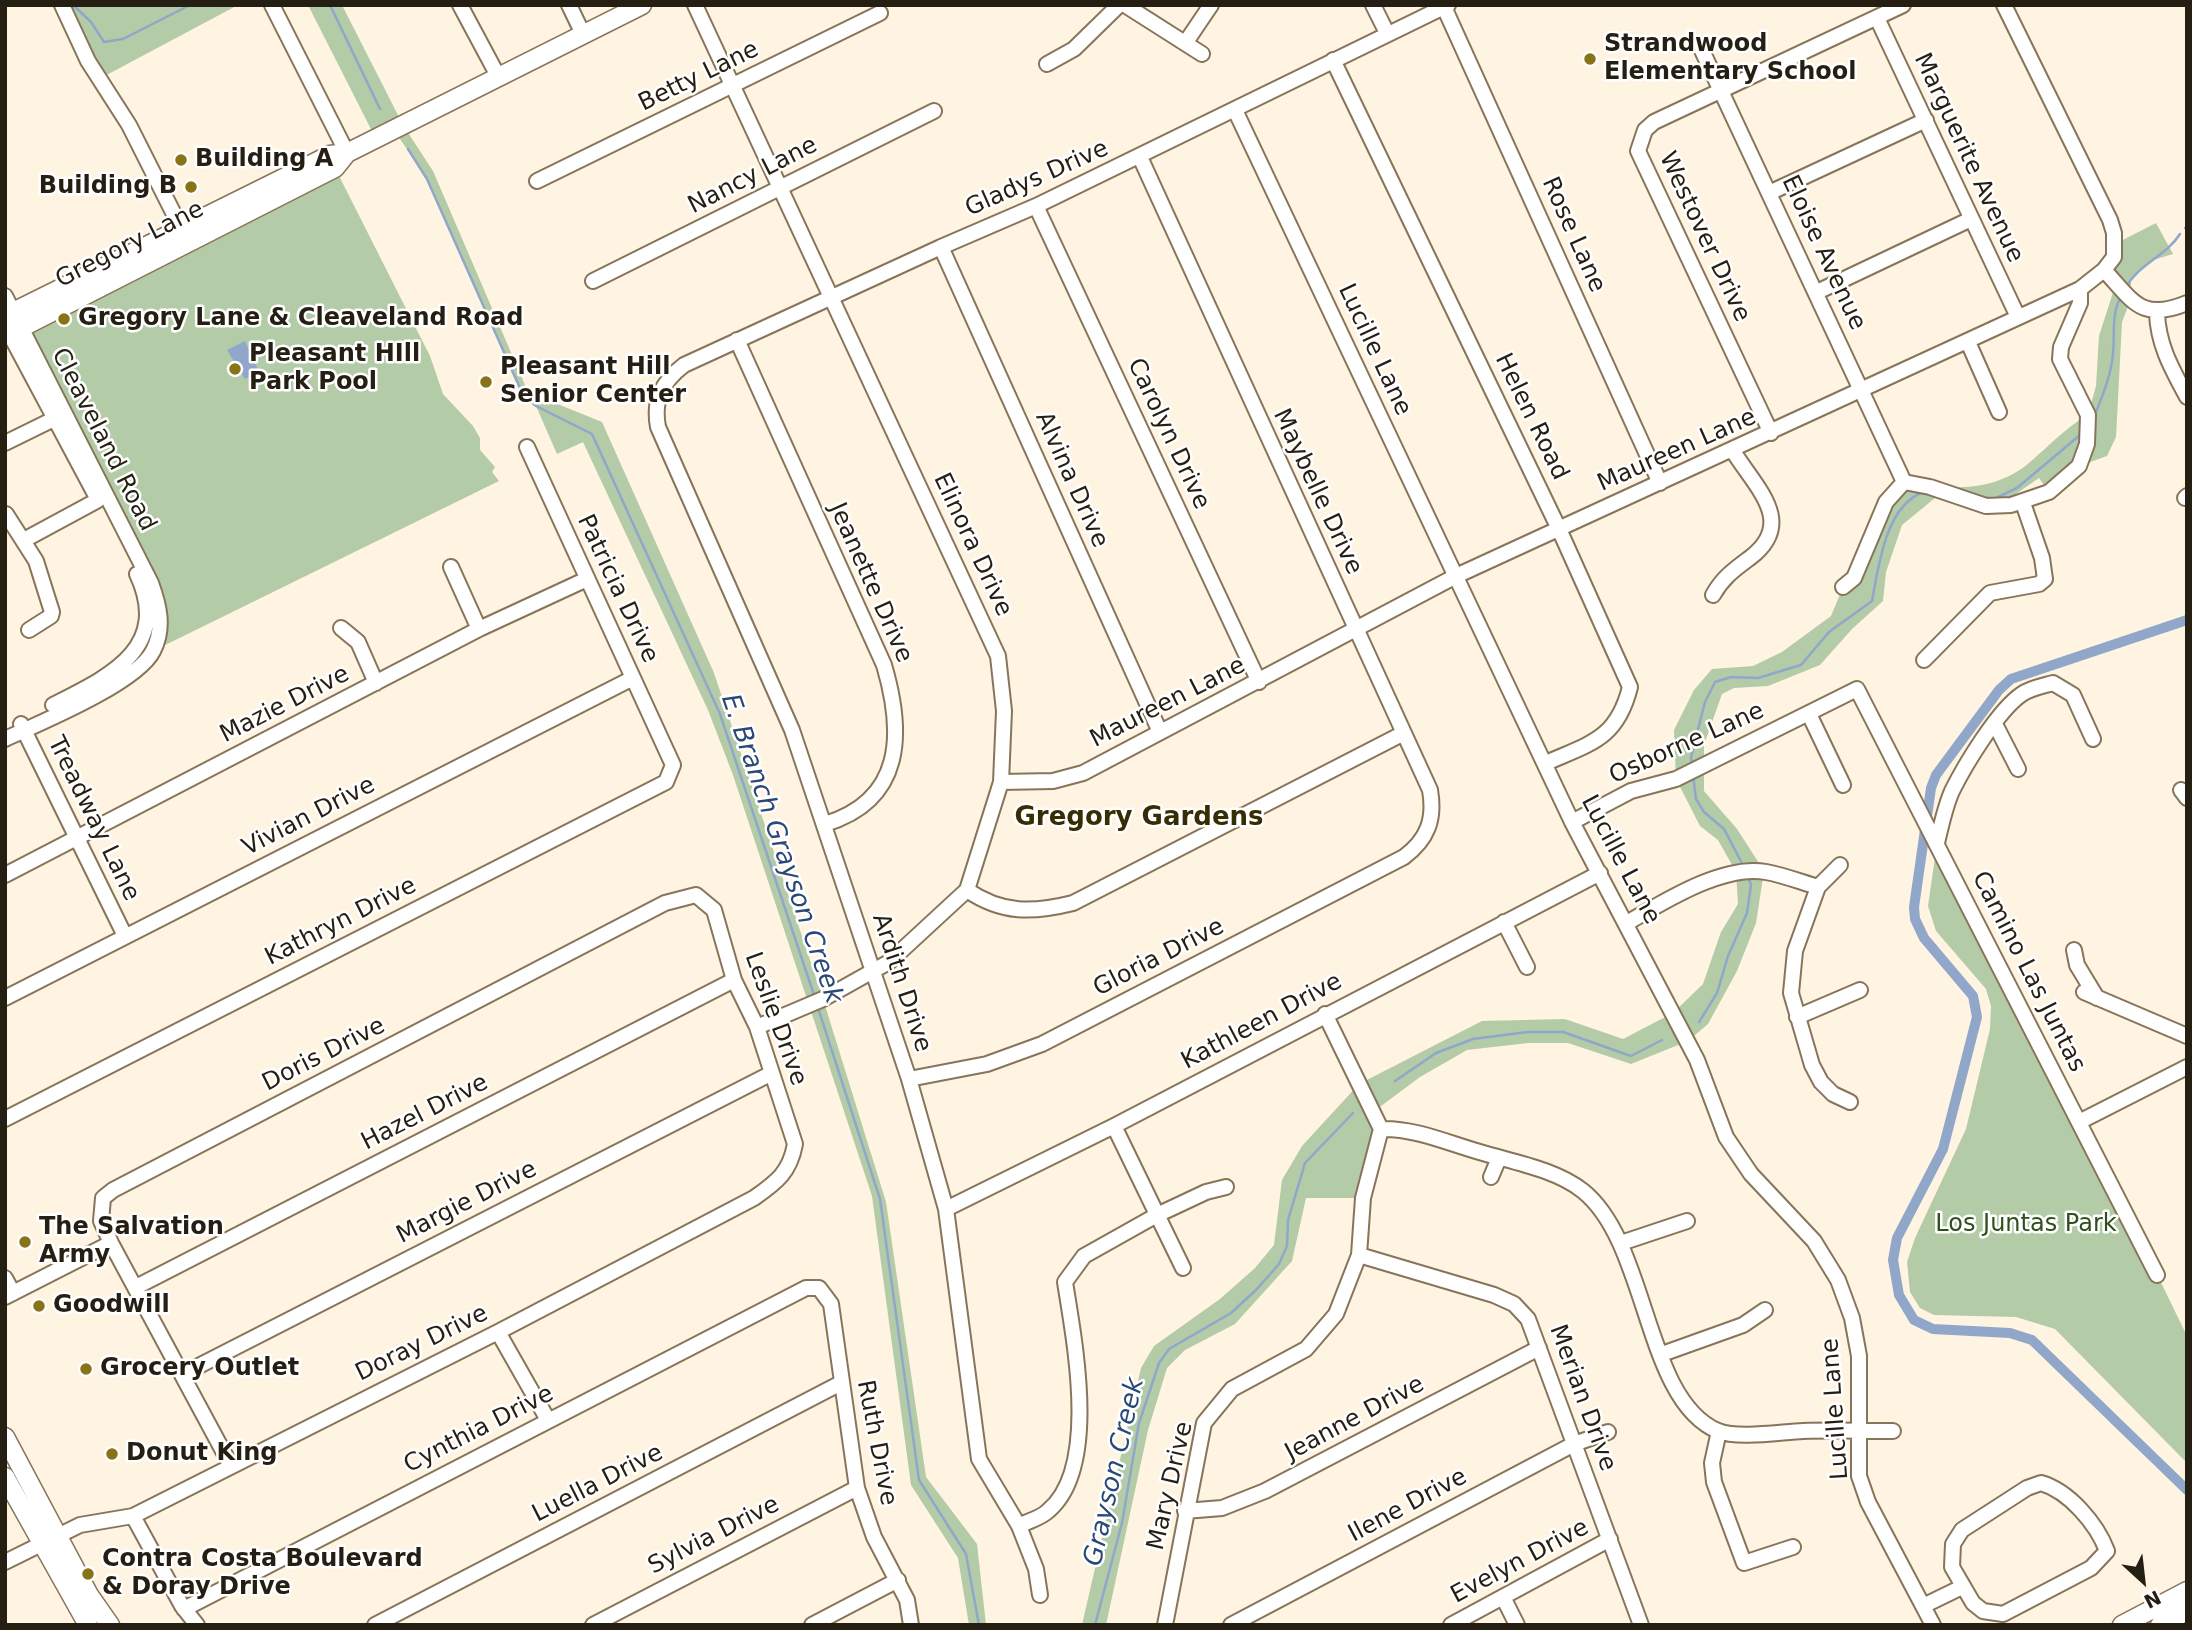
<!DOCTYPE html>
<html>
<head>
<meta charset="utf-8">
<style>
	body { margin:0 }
	#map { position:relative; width:2192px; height:1630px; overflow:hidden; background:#fff3e1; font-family:"DejaVu Sans",sans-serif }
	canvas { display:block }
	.frame { position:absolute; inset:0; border:7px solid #251e13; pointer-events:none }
	.north { position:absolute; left:2108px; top:1546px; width:70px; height:70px; -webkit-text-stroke:5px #fff; paint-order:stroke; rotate:153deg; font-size:19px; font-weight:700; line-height:28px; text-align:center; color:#251e13 }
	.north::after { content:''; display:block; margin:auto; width:24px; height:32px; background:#251e13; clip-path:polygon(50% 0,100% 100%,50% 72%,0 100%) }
</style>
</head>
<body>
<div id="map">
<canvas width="2192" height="1630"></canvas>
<div class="frame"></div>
<div class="north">N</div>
</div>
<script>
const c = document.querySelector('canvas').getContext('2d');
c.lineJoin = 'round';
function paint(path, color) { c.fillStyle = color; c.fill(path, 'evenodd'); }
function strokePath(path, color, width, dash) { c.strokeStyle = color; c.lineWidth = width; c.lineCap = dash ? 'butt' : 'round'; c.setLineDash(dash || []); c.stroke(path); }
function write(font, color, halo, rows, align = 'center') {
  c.font = font + ' "DejaVu Sans",sans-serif'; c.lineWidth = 5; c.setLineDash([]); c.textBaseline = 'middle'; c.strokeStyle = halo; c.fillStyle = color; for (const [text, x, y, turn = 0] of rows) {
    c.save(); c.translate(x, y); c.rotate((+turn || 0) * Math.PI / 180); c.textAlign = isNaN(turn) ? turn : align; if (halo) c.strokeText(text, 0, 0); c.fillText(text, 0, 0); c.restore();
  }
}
const green = new Path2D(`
	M62,5h176l-139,74z
	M308,5h34l61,120 30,46 95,221 74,30 112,251 109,326 63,203 40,275 51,67 9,81h-17l-11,-67 -47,-73 -39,-289 -139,-421 -25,-65 -125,-268 -26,12 -21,-48 -13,-11 -96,-216 -33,-49 -18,9z
	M335,168l95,188 13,38 30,32 7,12v12l15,17 -3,5 7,9 -346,170 6,-45 -139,-277z
	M2156,223l17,31 -20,6 -22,18v21l-9,23 -6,115 -9,19 -28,10 -30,26 -10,-14 -39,27 -36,-8 -29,1 -33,27 -16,47 -3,29 -31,28 -32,36 -52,21 -34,2 -12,6 -18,51v46l33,38 27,42 -8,52 -19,48 -29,53 -20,17 -57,23 -63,-21h-40l-61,7 -47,27 -47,35 8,17 -18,69h-57l-14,63 -57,63 -50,26 -18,18 -19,62 -42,195h-24l59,-257 13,-22 66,-47 35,-31 19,-23 8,-65 20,-34 57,-62 123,-63 83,-2 58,20 50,-26 30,-29 18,-52 17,-28 -2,-32 -18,-32 -18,-14 -24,-47 -2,-49 20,-40 18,-21 41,-3 29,-14 49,-36 12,-29 61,-105c42,8 90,11 125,-19 20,-17 36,-35 59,-48l8,-29 3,-50 17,-53 -12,-13 11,-26z
	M1937,843l194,378 56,115v127l-132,-134 -39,-12 -82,-2 -14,-7 -10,-16 -3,-30 8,-24 51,-109 24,-100 1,-23 -5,-17 -50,-58 -8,-25z`);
const water = new Path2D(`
	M245,341l14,31 -14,7 -18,-29z`);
const stream = new Path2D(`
	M73,5l18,17 13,20 19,-3 67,-34
	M330,5l50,104
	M408,149l19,30 96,216 13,11 56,28 128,280 95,284
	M2185,228l2,-1
	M2126,287c13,-23 40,-31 54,-53
	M2094,417c8,-20 17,-41 19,-63 2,-21 -2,-39 8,-58
	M1976,496l18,3 23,-11 63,-53
	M1692,765l-1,-8 14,-55 10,-20 16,-5 27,1 43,-13 28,-33 43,-31c7,-36 13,-94 51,-109
	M1693,775l3,24 8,13 20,17 20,38
	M818,1008l62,191 39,281 47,74 13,71
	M1699,1022l18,-29 11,-37 19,-43 4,-28 -3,-8
	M1395,1081l41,-28 37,-14 55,-7h35l68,24 31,-16
	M1095,1625l27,-102 17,-100 20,-60 10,-14 62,-36 26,-24 22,-25 8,-18 1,-26 17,-57 48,-50`);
const canal = new Path2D(`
	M2187,620l-176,59 -12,11 -63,85 -5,13 -17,119 1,12 9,19 49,58 4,21 -34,132 -46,89 -4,22 6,35 15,25 19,9 77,4 22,7 155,150`);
const minor = new Path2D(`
	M62,5l26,56 41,64 57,113
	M272,5l75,148
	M460,5l38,71
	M569,5l14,29
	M695,5l303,651 6,55 -3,71 -34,108 -78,72 -66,37 -66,28
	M1125,5l77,49
	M1373,5l14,28
	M1444,7l216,476
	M1877,18l141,299
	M1186,42l25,-37
	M1699,44l205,438
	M1333,60l226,469 71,158c-13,52 -39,56 -84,76
	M1047,64l27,-15 45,-44
	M1235,110l337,712 125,238 29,77 25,37 63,67 24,39 14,38 7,38v120l9,26 65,123
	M537,181l343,-168
	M1769,193l157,-73
	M1036,206l223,476
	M941,247l219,485
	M2104,270c29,31 37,52 83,33
	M593,281l341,-170
	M1817,292l154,-73
	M5,296l146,287c8,22 14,45 2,68 -16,32 -113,72 -148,88
	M2157,313c1,32 15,56 30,84
	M6,327l89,167
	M737,340l147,325c20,68 20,135 -59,159
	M1968,342l31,70
	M1771,433l-133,-282 7,-21 9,-8 249,-117
	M5,443l55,-27
	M2185,498l2,-2
	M6,514l30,47 16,51 -1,4 -22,14
	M24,540l74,-40
	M451,567l28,62
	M1843,587l11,-9 32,-76 18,-20 26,5 56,19 25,-1 38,-13 30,-26 8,-22 1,-29 -28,-56 1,-12 19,-44v-14
	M1713,595c10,-18 22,-26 38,-38 45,-35 5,-69 -18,-106
	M341,628l17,14 18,41
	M1924,660l66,-67 49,-9 6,-5 -3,-21 -19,-55
	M53,705c55,-28 119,-56 84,-131
	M1809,714l34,71
	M21,724l104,212
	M1995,724l23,45
	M1001,782l52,-1 30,-8 373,-197 624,-287 24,-19 10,-13v-24l-4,-13 -106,-215
	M2181,790l6,8
	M1572,822l59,-31 45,-12 181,-90 300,586
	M1937,843c4,-17 8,-36 15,-52 13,-26 46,-81 70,-97 9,-6 21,-8 31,-11l20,12 20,44
	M1840,865l-22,22 -23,64 -4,42 21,72 9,17 12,12 17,8
	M5,875l474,-246 108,-50
	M967,890c35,24 66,23 106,13l329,-169
	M1504,922l23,45
	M1627,923c36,-21 96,-59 139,-51 17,3 35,10 52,15
	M2074,950l3,15 20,33
	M2084,992l103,44
	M5,998l628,-320
	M1797,1017l63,-27
	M909,1079l78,-15 55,-20 362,-187c24,-18 31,-38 26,-67l-290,-633
	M5,1119l661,-337 7,-17 -146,-318
	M2079,1122l108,-55
	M1114,1126l69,142
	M1381,1129c35,-1 69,15 102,24 31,9 74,17 100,38 66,53 61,209 135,240 21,8 62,1 85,0 30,-1 60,0 90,0
	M1491,1177l8,-19
	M946,1209l168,-83 486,-253
	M1621,1243l66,-22
	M1359,1255l135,40 20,9 14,15 113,306
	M5,1278l8,15
	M136,1287l598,-307
	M5,1297l106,-54
	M498,1332l50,88
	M1662,1354l81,-29 22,-15
	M183,1374l589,-301
	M1719,1431l-7,32 2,19 30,81 49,-16
	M2041,1483c28,8 56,41 66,68l-16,17 -88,46 -20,-3 -10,-8 -21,-36 1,-23 9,-14 65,-42z
	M1185,1511l37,-3 43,-17 274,-143
	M133,1516l49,90 15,19
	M1019,1526c9,-5 22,-8 29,-15 52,-43 26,-171 17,-229l19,-26 73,-41 49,-23 20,-5
	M5,1562l75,-37 53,-9 365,-184 256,-134c23,-16 36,-26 41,-54l-38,-117 -23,-47 -20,-70 -18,-15 -31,8 -552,287 -10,8 -2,23 10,22 119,221
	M1040,1595l-4,-26 -17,-43 -40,-67 -33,-250 -37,-130 -117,-349 -134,-303c-5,-27 4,-45 26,-62l257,-118 95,-41 412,-201
	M1503,1597l14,28
	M1923,1606l39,-19
	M184,1609l622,-321h13l12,16 26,184 17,49 33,63 4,25
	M375,1625l466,-242
	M593,1625l264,-137
	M812,1625l86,-45
	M1165,1625l39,-202 28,-34 74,-40 30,-35 23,-59 4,-57 18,-69 -56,-115
	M1231,1625l343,-181 34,-12
	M1451,1625l159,-86`);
const major = new Path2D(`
	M5,316l325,-161 17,-2 295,-148
	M5,336l330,-168 12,-15
	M5,1437l84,158 21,30
	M5,1477l83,148
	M2122,1625l65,-34
	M2160,1625l27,-14`);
const markers = [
	[1590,59,7,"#877417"],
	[181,160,7,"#877417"],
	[191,187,7,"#877417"],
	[64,319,7,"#877417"],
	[235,369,7,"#877417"],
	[486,382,7,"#877417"],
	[25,1242,7,"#877417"],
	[39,1306,7,"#877417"],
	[86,1369,7,"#877417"],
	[112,1454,7,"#877417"],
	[88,1574,7,"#877417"]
];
const poiNames = [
	["Strandwood",1604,45],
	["Elementary School",1604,73],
	["Building A",195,160],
	["Building B",177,187,"right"],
	["Gregory Lane & Cleaveland Road",78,319],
	["Pleasant HIll",249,355],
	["Park Pool",249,383],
	["Pleasant Hill",500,368],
	["Senior Center",500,396],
	["The Salvation",39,1228],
	["Army",39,1256],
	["Goodwill",53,1306],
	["Grocery Outlet",100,1369],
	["Donut King",126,1454],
	["Contra Costa Boulevard",102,1560],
	["& Doray Drive",102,1588]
];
const streetNames = [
	["Betty Lane",699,77,-26],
	["Marguerite Avenue",1968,158,65],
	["Nancy Lane",753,176,-27],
	["Gladys Drive",1037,179,-24],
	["Rose Lane",1573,235,66],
	["Westover Drive",1704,237,65],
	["Gregory Lane",130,245,-27],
	["Eloise Avenue",1823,253,65],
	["Lucille Lane",1374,350,65],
	["Helen Road",1531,417,64],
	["Carolyn Drive",1168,434,65],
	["Cleaveland Road",103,440,63],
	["Maureen Lane",1677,451,-24],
	["Alvina Drive",1071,480,66],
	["Maybelle Drive",1317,492,65],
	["Elinora Drive",972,545,65],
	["Jeanette Drive",870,583,66],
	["Patricia Drive",617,589,65],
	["Maureen Lane",1168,703,-27],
	["Mazie Drive",285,705,-27],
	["Osborne Lane",1687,744,-24],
	["Vivian Drive",309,817,-27],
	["Treadway Lane",93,819,64],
	["Lucille Lane",1620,860,62],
	["Kathryn Drive",341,922,-27],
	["Gloria Drive",1159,958,-27],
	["Camino Las Juntas",2028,972,63],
	["Ardith Drive",901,983,72],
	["Leslie Drive",775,1019,70],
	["Kathleen Drive",1262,1022,-28],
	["Doris Drive",324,1055,-27],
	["Hazel Drive",425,1113,-27],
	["Margie Drive",467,1203,-27],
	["Doray Drive",422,1344,-26],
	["Merian Drive",1582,1398,70],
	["Lucille Lane",1836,1409,-94],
	["Jeanne Drive",1355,1419,-28],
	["Cynthia Drive",479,1430,-27],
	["Ruth Drive",876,1443,79],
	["Luella Drive",598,1484,-27],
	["Mary Drive",1171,1486,-77],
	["Ilene Drive",1408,1506,-28],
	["Sylvia Drive",714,1536,-27],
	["Evelyn Drive",1520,1562,-28]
];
const parkNames = [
	["Los Juntas Park",2026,1225]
];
const neighbourhoodNames = [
	["Gregory Gardens",1139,818]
];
const waterNames = [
	["E. Branch Grayson Creek",781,849,71],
	["Grayson Creek",1115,1472,-77]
];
paint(green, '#b3cba7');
paint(water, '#90a7ca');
strokePath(stream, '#90a7ca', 2.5);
strokePath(canal, '#90a7ca', 10);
strokePath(minor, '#87755a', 18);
strokePath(major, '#87755a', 21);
strokePath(minor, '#fff', 14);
strokePath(major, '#fff', 18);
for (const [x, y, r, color] of markers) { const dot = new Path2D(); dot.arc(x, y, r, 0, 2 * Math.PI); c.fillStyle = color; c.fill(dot); strokePath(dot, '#fff', 2.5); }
write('bold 24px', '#251e13', '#fff', poiNames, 'left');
write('24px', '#251e13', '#fff', streetNames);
write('24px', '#2f4f1c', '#fff', parkNames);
write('bold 26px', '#362d02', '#fff', neighbourhoodNames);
write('italic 26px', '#2a4877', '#fff', waterNames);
</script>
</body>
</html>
